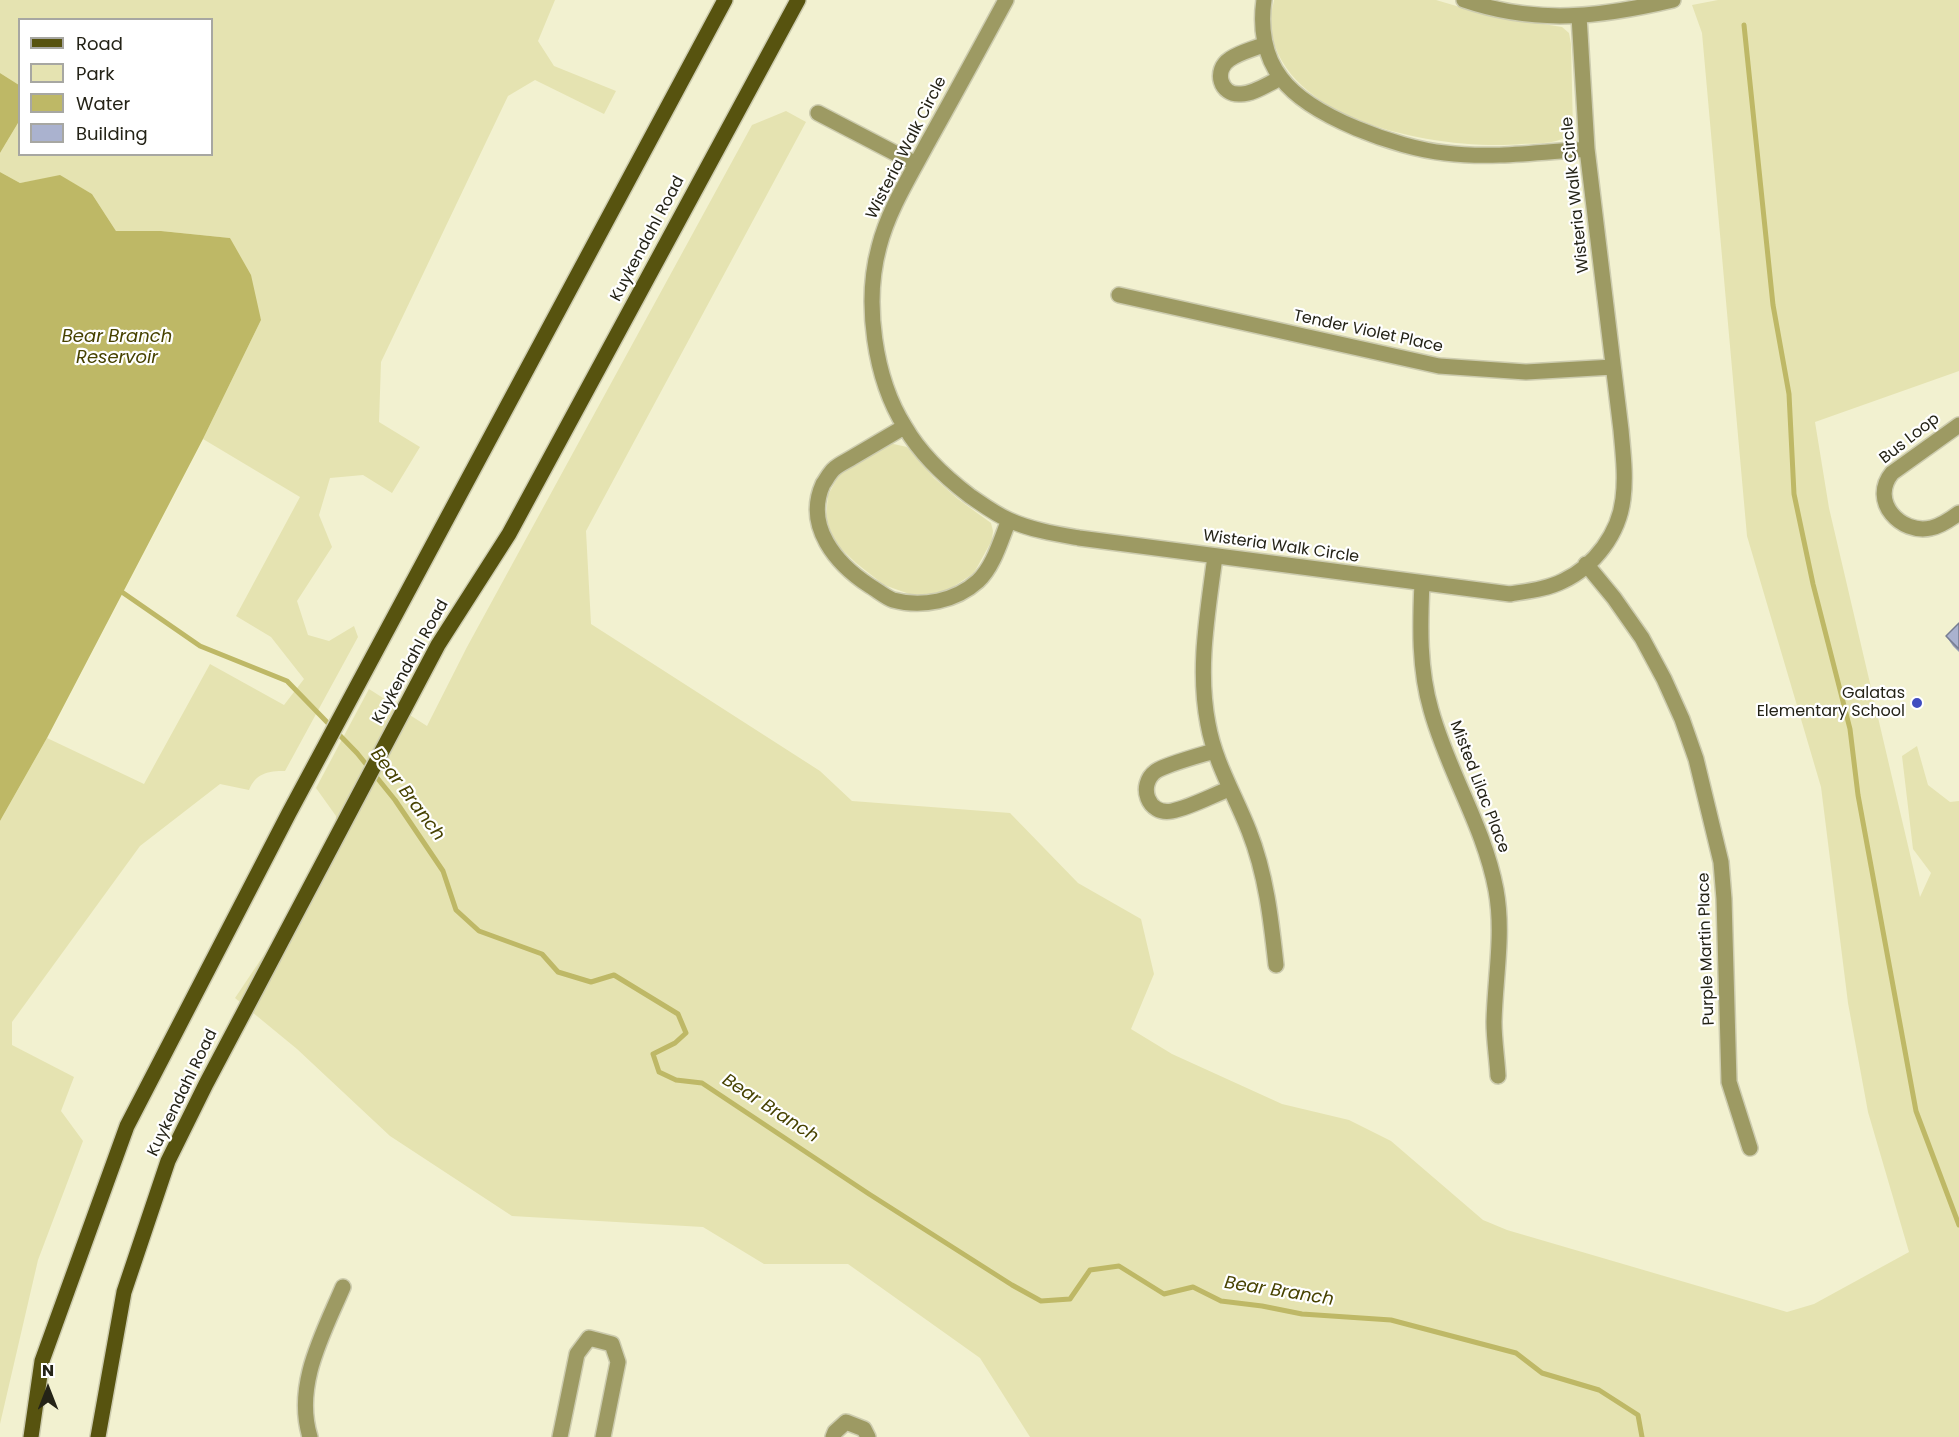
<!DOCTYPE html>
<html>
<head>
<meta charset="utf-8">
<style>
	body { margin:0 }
	#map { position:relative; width:1959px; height:1437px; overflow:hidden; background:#f2f1d0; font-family:Poppins,sans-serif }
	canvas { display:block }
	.legend { position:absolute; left:18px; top:18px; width:195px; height:138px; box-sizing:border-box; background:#fff; border:2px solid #a7a7a2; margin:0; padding:8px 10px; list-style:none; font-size:18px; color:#242317 }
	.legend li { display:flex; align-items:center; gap:12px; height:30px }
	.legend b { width:30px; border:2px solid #a7a7a2 }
	.north { position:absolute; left:18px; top:1359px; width:60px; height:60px; -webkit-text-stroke:4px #fff; paint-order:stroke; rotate:0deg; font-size:16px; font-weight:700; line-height:24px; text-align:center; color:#242317 }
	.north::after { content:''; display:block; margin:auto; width:21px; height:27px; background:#242317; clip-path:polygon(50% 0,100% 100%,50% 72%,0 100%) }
</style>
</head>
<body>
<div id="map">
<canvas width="1959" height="1437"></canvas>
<ul class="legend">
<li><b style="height:8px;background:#57530f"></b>Road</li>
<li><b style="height:16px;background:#e5e3b1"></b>Park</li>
<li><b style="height:16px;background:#beb866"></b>Water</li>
<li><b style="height:16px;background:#aab2cf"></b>Building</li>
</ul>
<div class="north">N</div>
</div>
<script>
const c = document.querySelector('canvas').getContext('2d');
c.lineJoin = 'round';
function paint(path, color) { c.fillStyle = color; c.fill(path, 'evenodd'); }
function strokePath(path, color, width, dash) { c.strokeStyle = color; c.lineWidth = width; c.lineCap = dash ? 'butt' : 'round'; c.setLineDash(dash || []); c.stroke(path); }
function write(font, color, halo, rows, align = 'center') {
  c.font = font + ' Poppins,sans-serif'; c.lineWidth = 4.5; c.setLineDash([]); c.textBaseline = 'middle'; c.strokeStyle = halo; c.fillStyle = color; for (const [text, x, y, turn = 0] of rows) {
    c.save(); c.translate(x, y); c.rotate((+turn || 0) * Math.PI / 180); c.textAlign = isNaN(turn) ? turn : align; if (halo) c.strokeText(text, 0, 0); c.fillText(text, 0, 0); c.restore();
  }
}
const green = new Path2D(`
	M0,0h555l-17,41 16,25 62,25 -12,23 -69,-34 -27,16 -127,266 -2,60 41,25 -28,46 -29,-18 -33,3 -11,37 13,32 -35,54 11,34 21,6 25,-15 4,11 -73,134c-17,0 -29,2 -36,19l-29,-6 -80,62 -128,176v23l62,32 -13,34 22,30 -45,119 -38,164v-603l47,-83 97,46 66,-120 74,41 20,-26 -33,-42 -35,-21 64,-119 -97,-58 58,-119 -31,-82 -69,-7h-45l-24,-37 -32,-18 -40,7 -20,-11v-19l18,-30 1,-26 1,57h192v-134h-192l-1,65 -19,-12z
	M1274,0h162l51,15 75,12 7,6 2,11 2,87c-12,14 -34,12 -51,13 -79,7 -245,-20 -252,-122 0,-7 3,-15 4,-22z
	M1718,0h241v371l-144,51 14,86 91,389 11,-24 -18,-24 -11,-93 15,-10 11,39 22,17 9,-1v636h-929l-50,-79 -132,-94h-84l-61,-37 -191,-11 -122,-80 -93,-87 -62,-51 87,-130 13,-34 1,-18 -20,-28 53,-99 58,37 40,-79 285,-522 34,-14 20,11 -220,409 5,93 229,147 32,30 158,12 68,70 63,36 13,55 -23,55 41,25 110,50 67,16 42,21 92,79 24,10 280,82 27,-8 95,-52 -41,-140 -20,-109 -27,-216 -74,-251 -45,-503 -10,-28z
	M889,443l18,4 27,31 24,21 33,24 2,8 -1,9 -18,33 -27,18 -14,4 -18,1 -31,-11 -28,-22 -21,-20 -9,-24 2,-24 12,-22z`);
const water = new Path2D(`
	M0,73l19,12 -1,38 -18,30z
	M0,172l20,11 40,-8 32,19 24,37h45l69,7 21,37 10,45 -58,119 -156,299 -47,83z`);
const stream = new Path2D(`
	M1744,25l29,280 16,89 5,100 19,90 37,145 8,66 58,316 43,114
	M119,590l81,56 87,35 70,72 38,47 48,71 13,39 23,21 63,23 16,18 33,10 23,-7 64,39 8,19 -11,10 -22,11 6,18 17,8 26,3 167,111 143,91 29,16 29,-2 20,-29 29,-4 45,28 29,-7 28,14 41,5 40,8 89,6 125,33 26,20 57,17 39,25 4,22`);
const minor = new Path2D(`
	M1006,0c-26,48 -52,96 -79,144 -17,32 -39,67 -48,103 -15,55 -5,131 26,180 16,28 40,50 65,69 12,8 25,18 39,24 22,10 47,14 70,18l431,56c18,-3 37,-5 53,-13 32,-15 56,-48 60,-82 3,-23 0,-46 -2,-69l-34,-281 -8,-133
	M1264,0c-4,27 0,56 17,78 29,39 117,70 164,75 47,6 95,-1 142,-4
	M1464,0c73,25 137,17 209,0
	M1265,44c-11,5 -25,8 -35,15 -17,11 -10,37 11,35 13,0 28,-11 40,-16
	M818,113l98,51
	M1119,295l320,71 87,6 87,-5
	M1959,425l-67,48c-23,28 9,62 39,55 10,-2 20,-9 28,-15
	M904,427c-17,10 -34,20 -51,30 -6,4 -14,7 -19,12 -4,3 -8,11 -11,15 -19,42 13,80 47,102 7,4 15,11 23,14 29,8 63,1 85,-19 16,-15 23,-42 31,-61
	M1215,556c-7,56 -18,112 -7,168 7,39 27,71 41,107 17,43 22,88 27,134
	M1586,564l28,34 28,40 22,41 18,40 14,40 25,103 3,37 5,183 21,66
	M1422,583c-2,43 -3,86 9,127 17,62 53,116 65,180 8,44 -1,87 -2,132 0,18 3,36 4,54
	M1214,751c-13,4 -47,13 -58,20 -19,14 -8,45 16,40 19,-4 39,-15 57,-22
	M310,1437c-16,-52 13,-103 33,-150
	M560,1437l17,-83 12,-16 23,6 6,18 -15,75
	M833,1437l2,-5 11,-10 18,7 4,8`);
const major = new Path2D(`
	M31,1437l11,-76 85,-235 162,-313 436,-813
	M98,1437l26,-145 44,-131 38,-77 232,-439 71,-111 289,-534`);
const wall = new Path2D(`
	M1959,623v29l-6,-6 -7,-10z`);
const building = new Path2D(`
	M1959,623v26l-13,-13z`);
const markers = [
	[1917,703,6,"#3f4cc0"]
];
const streetNames = [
	["Wisteria Walk Circle",907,148,-63],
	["Wisteria Walk Circle",1576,195,-96],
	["Kuykendahl Road",648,239,-62],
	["Tender Violet Place",1368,332,12],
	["Bus Loop",1910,439,-38],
	["Wisteria Walk Circle",1281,547,8],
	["Kuykendahl Road",411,662,-61],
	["Misted Lilac Place",1479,787,69],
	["Purple Martin Place",1707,949,-92],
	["Kuykendahl Road",183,1093,-64]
];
const poiNames = [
	["Galatas",1905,694],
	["Elementary School",1905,712]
];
const waterNames = [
	["Bear Branch",117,337],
	["Reservoir",117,358],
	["Bear Branch",407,795,53],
	["Bear Branch",770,1109,33],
	["Bear Branch",1279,1292,9]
];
paint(green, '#e5e3b1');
paint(water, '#beb866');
strokePath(stream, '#beb866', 5);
strokePath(minor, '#cdccaf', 18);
strokePath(major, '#cdccaf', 18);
strokePath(minor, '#9d9a63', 15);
strokePath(major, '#57530f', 15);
paint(wall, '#9299b2');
paint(building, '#aab2cf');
strokePath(building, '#777d91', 1.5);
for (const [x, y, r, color] of markers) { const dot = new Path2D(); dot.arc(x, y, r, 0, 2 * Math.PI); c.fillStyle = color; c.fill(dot); strokePath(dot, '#fff', 2); }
write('16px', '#242317', '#fff', streetNames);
write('16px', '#242317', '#fff', poiNames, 'right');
write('italic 18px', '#474200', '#fff', waterNames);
</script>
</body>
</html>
